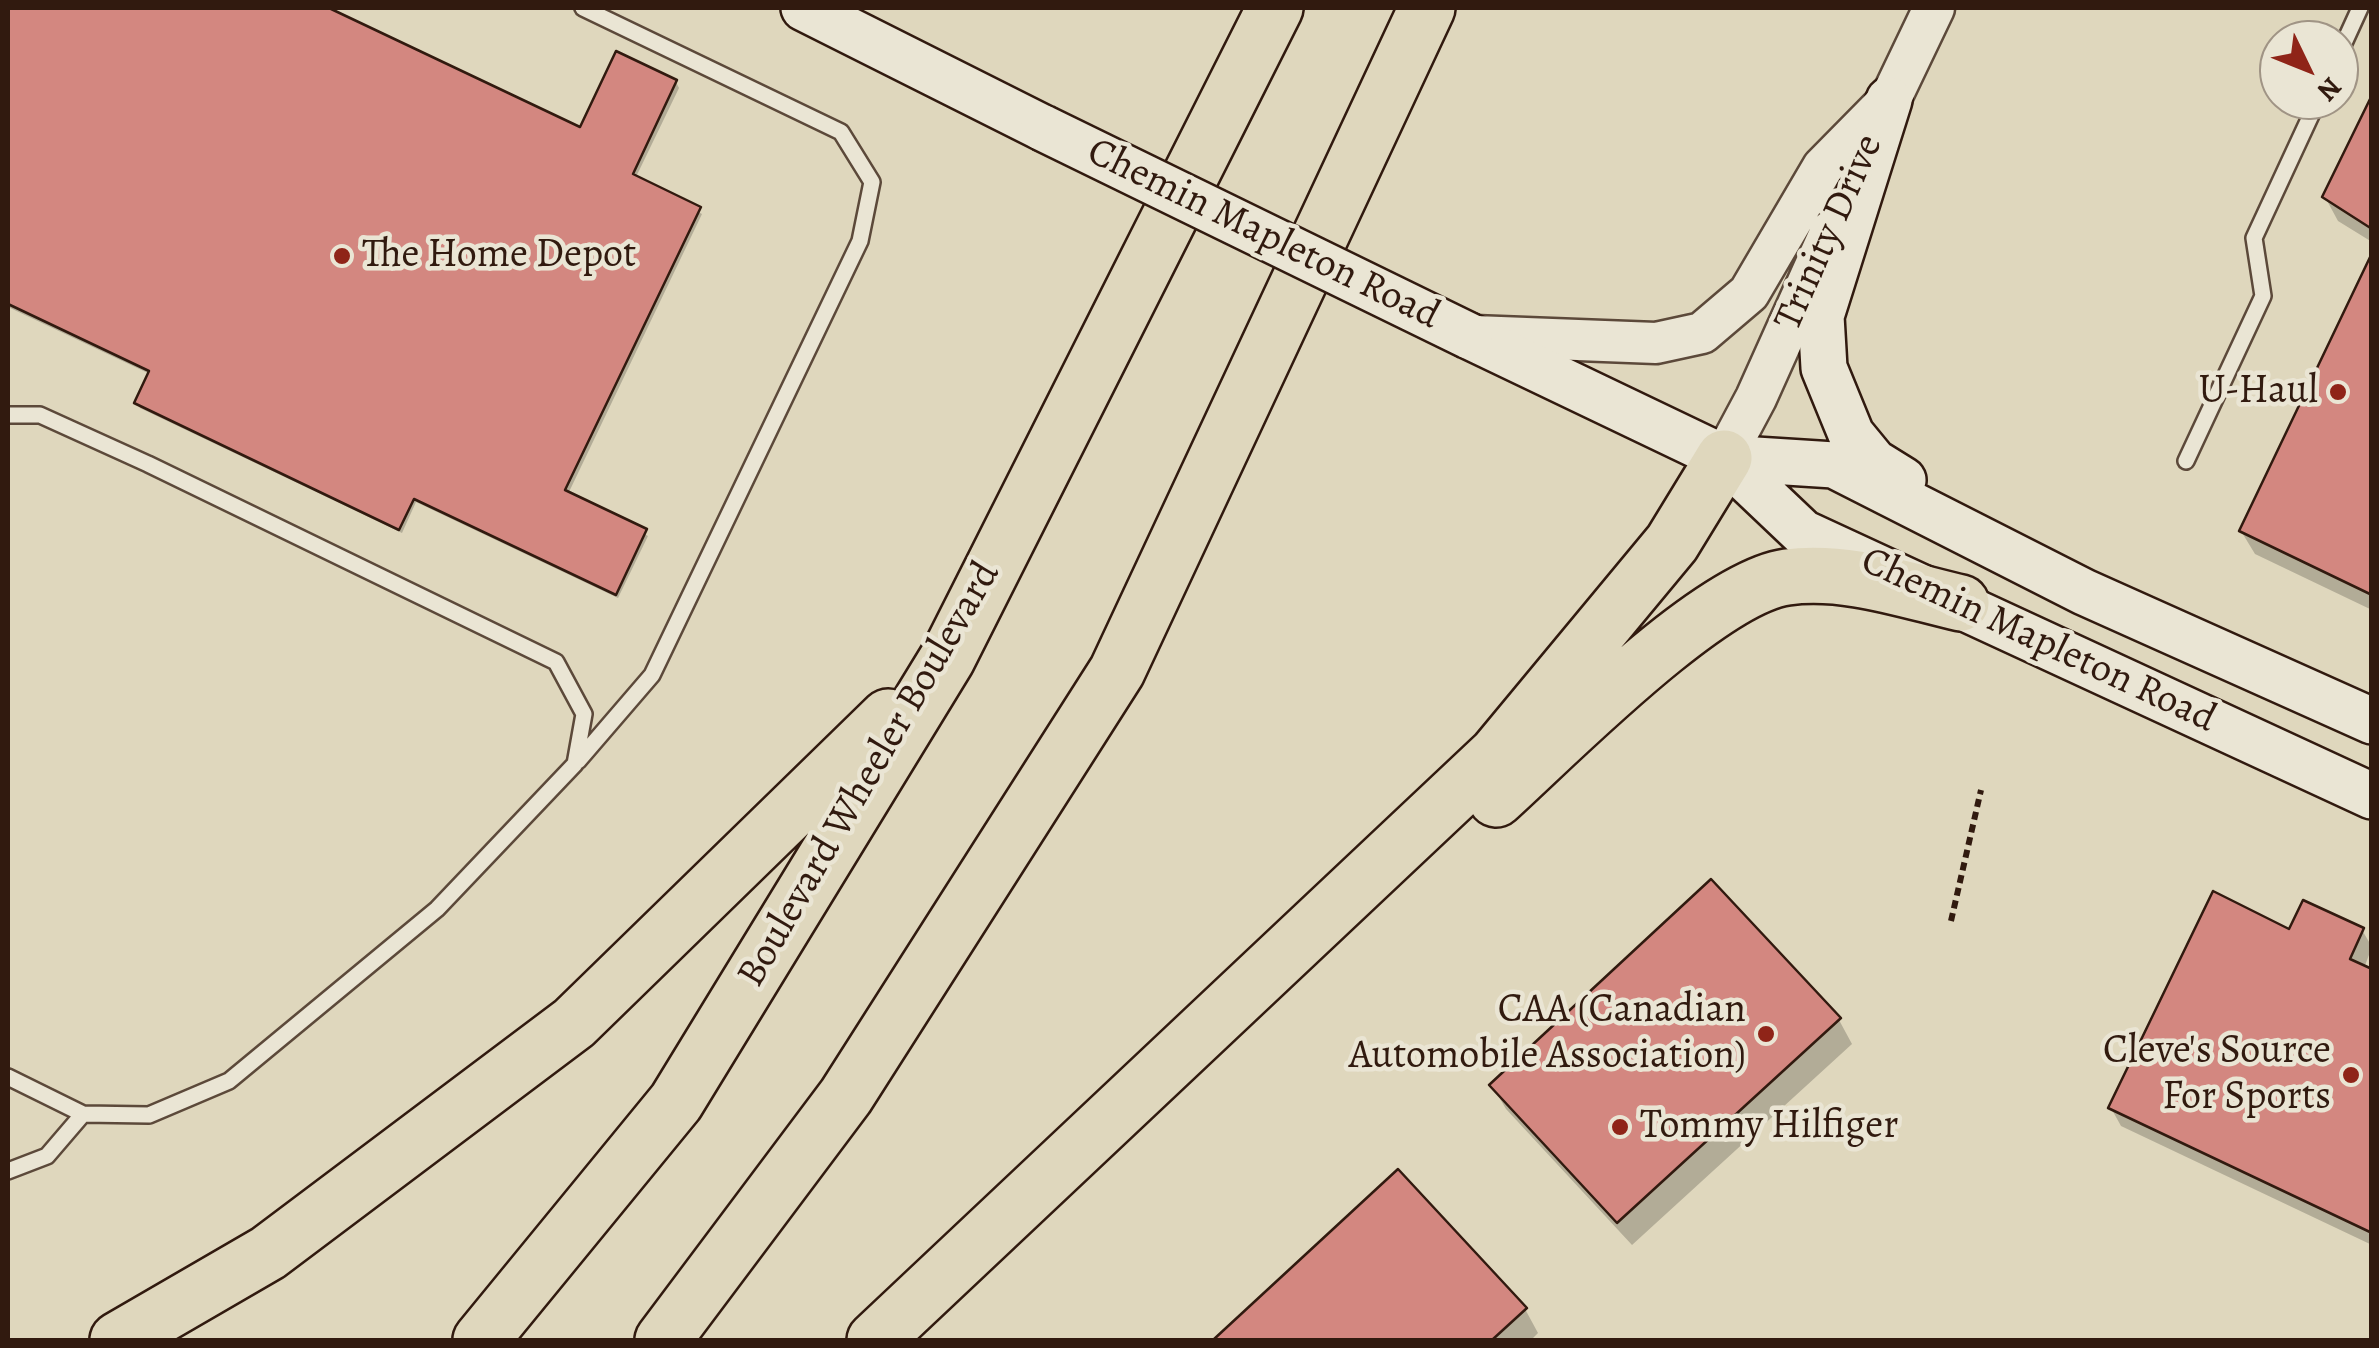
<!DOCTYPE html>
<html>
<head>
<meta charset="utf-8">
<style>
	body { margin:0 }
	#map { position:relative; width:2379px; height:1348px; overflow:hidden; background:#dfd7bd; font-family:Alegreya,serif }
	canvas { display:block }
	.frame { position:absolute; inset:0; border:10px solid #311a0f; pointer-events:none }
	.north { position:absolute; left:2259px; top:20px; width:100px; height:100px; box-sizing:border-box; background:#eae5d4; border:2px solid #a09485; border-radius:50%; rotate:133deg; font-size:28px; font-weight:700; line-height:40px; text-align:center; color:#311a0f }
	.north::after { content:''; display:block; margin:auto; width:35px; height:45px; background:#8f2418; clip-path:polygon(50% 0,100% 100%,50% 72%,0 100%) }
</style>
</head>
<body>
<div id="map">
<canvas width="2379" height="1348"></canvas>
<div class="frame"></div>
<div class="north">N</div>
</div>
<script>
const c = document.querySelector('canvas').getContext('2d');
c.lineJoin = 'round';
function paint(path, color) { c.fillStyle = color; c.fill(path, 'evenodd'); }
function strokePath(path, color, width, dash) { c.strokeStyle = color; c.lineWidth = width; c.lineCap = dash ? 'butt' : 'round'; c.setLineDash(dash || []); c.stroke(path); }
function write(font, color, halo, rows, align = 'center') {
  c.font = font + ' Alegreya,serif'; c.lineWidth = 9; c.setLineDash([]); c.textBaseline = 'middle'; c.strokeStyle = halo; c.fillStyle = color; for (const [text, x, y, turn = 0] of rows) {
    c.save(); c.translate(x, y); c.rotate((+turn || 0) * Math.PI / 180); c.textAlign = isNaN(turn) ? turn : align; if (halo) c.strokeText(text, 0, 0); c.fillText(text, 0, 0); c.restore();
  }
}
const shadow = new Path2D(`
	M8,8h315l258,122 95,-48 3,6 -44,91 67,35 -134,280 80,42 -30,62 -202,-96 -14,31 -262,-125 -3,-5 13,-29 -142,-67z
	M2372,100v142l-34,-21 -13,-24z
	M2372,258v352l-117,-56 -14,-23z
	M2362,930l10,17 -8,21 8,4v273l-251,-119 -10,-18 179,-176z
	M1839,1020l13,24 -220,201 -126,-136 -14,-24z
	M1398,1172l127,137 13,24 -7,7h-315z`);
const building = new Path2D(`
	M8,8h321l251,119 36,-76 61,29 -44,94 68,33 -136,283 82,39 -31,66 -202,-96 -15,31 -265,-127 15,-32 -141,-67z
	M2372,95v134l-50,-32z
	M2372,253v342l-133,-64z
	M1711,879l130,139 -224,205 -128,-138z
	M2213,891l76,38 14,-29 61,28 -14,31 22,10v264l-264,-125z
	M1398,1169l129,139 -35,32h-279z`);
const path = new Path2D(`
	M1951,921l30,-131`);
const service = new Path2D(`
	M2339,54l21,-46
	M8,415h32l108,49 408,198 28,52 -9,50 -138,145 -208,172 -80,34 -66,-1 -75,-37
	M2186,461l77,-165 -9,-58 64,-138
	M578,761l74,-86 208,-434 12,-59 -31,-50 -258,-124
	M8,1171l39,-15 36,-42`);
const tertiary = new Path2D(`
	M1879,123l55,-115
	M1474,336l182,7 46,-10 47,-40 74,-126 66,-67
	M1724,458l32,-60 75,-167`);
const secondary = new Path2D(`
	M804,8l239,120
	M1889,100l-68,216 3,52 27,66 23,28 29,18
	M1469,336l255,122 79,75 569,263
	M1724,458l110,7 250,127 288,129`);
const motorway = new Path2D(`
	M1496,799c62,-56 213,-211 291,-222 58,-8 118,13 174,26
	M118,1340l150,-87 306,-230 314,-306
	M481,1340l195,-238 271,-443 328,-651
	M663,1340l183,-244 271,-425 310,-663
	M875,1340l622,-586 175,-211 52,-85`);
const secondaryBridge = new Path2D(`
	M1043,128l426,208`);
const markers = [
	[342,256,10,"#8f2418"],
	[2338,392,10,"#8f2418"],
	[1766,1034,10,"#8f2418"],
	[2351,1075,10,"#8f2418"],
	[1620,1127,10,"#8f2418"]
];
const streetNames = [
	["Trinity Drive",1830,233,-66],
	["Chemin Mapleton Road",1263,235,26],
	["Chemin Mapleton Road",2038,641,25],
	["Boulevard Wheeler Boulevard",870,775,-60]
];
const poiNames = [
	["The Home Depot",362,256,"left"],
	["U-Haul",2318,392],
	["CAA (Canadian",1746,1011],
	["Automobile Association)",1746,1057],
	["Cleve's Source",2331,1052],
	["For Sports",2331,1098],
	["Tommy Hilfiger",1640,1127,"left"]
];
paint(shadow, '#0003');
paint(building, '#d38780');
strokePath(building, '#311a0f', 2.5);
strokePath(service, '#5c493a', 20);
strokePath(tertiary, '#5c493a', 45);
strokePath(secondary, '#311a0f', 50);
strokePath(motorway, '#311a0f', 60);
strokePath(path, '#311a0f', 6, [8, 5]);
strokePath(service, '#eae5d4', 15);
strokePath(tertiary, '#eae5d4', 40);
strokePath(secondary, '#eae5d4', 45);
strokePath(motorway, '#dfd7bd', 55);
strokePath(secondaryBridge, '#311a0f', 50, []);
strokePath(secondaryBridge, '#eae5d4', 45);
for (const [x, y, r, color] of markers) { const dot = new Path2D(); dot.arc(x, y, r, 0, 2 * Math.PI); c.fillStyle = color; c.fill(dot); strokePath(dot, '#eae5d4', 4); }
write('40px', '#311a0f', '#eae5d4', streetNames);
write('40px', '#311a0f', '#eae5d4', poiNames, 'right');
</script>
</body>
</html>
